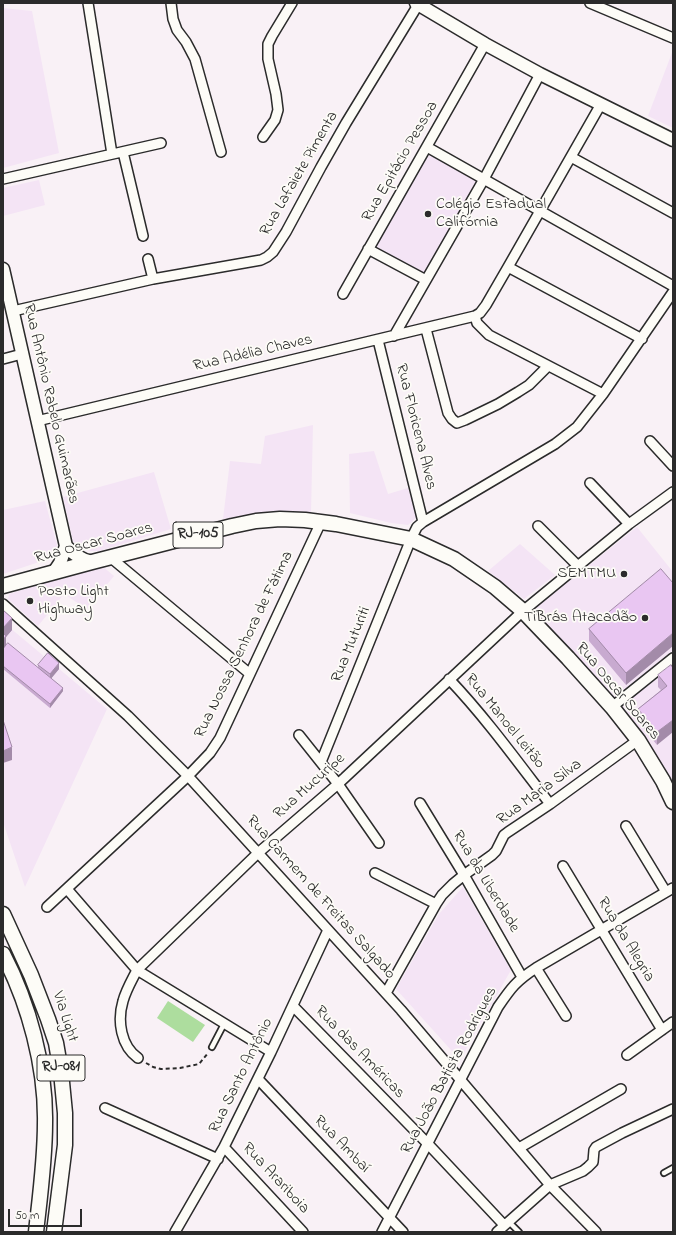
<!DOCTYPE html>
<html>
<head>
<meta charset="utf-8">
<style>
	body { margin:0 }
	#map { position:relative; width:676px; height:1235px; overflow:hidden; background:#f9f1f6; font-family:"Indie Flower",sans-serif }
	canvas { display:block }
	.frame { position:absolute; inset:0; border:4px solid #2b2b2b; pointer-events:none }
	.scale { position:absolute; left:8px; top:1209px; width:74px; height:18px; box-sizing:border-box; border:2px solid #2b2b2b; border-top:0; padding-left:5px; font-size:12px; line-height:14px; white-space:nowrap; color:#2b2b2b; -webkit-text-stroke:3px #fdfcf7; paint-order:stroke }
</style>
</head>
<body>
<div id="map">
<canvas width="676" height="1235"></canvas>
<div class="frame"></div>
<div class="scale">50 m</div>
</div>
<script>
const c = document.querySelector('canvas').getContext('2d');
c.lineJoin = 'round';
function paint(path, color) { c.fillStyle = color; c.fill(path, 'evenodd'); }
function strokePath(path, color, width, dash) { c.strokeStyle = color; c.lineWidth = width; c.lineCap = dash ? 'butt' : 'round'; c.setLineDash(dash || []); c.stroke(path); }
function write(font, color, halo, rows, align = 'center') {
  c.font = font + ' "Indie Flower",sans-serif'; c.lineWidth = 3.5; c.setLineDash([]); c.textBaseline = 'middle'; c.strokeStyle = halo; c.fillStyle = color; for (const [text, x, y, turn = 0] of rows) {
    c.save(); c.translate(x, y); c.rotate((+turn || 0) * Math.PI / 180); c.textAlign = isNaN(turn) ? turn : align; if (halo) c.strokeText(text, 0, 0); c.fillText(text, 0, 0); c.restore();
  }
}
const built = new Path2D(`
	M3,8l29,3 27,142 -56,15z
	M673,50v78l-25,-12z
	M428,150l52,32 -50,96 -56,-31z
	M39,180l6,25 -42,11v-28z
	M313,425l-2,88 -40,-2 -48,8 7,-58 31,3 4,-28z
	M374,451l14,43 20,-6 9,29 -9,8 -17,-2 -41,-10 -1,-59z
	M154,472l17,57 -72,22h-8l-11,-3 -7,-7 -10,-44z
	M45,501l12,44 -4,9 -8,6 -42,14v-64z
	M637,527l36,45v78l-59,49 -81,-89z
	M520,544l35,31 -31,24 -36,-28z
	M101,565l13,11 -27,33 -23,-15 -26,32 -30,-27 1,-5z
	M3,622l104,87 -82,178 -22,-65z
	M673,665v125l-5,-12 -46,-72z
	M463,887l48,83 -51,90 -64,-71 43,-75z`);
const green = new Path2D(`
	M168,1001l37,24 -12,17 -36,-24z`);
const path = new Path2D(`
	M146,1063l7,4 8,2 19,-1 19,-4 9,-11`);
const lane = new Path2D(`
	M212,1047l12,-23
	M664,1173l9,-5
	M508,1221l11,11`);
const street = new Path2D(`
	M88,3l24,151
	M171,3l2,16 4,11 9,12 9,17 26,93
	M590,3l83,35
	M263,137l12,-17 3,-10 -2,-16 -8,-35v-15l4,-8 20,-33
	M427,147l246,139
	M123,152l20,84
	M571,157l102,56
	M3,179l158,-36
	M368,249l58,31
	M148,259l5,20
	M508,267l134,72
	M343,294l142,-250
	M13,311l140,-32 108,-19 6,-3 6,-5 13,-20 35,-65 25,-44 72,-118
	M475,316l2,7 12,12 114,59
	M426,329l22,84 4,6 5,4 8,-3 33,-16 20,-12 11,-7 19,-19
	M394,336l90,-157 56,-105
	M378,340l45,182
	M3,359l19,-5
	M37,421l438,-105 5,-3 6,-8 22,-38 93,-163
	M650,441l23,25
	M590,483l39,41
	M538,526l40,40
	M110,557l140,117
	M3,604l125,112 60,60 213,234 149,175 46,47
	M449,679c37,39 68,82 101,125
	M612,707l61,-49
	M299,735l39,49 41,59
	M321,762l90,-223 6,-12 6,-5 132,-78 22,-17 26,-33 70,-102
	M420,803l44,72 58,102
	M626,826l40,66
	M563,866l99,164
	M375,873l61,31
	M67,889l70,81 134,82
	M47,907l141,-131 22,-23 10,-15 101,-216
	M536,968l30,48
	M386,993l50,-89 6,-9 11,-11 11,-9 28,-20 4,-4 8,-16 4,-3 42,-28 88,-64
	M293,1006l135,138 76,81
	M627,1055l46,-33
	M138,1058c-17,-12 -21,-37 -15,-57 3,-11 9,-21 14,-31l121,-117 80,-69 185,-173 106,-87 44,-32
	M258,1079l145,153
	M105,1108l113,51
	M224,1147l79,85
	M519,1148l102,-59
	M175,1232l49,-85 47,-95 57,-122
	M382,1232l116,-225c13,-19 18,-26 38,-39l137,-80
	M497,1232l53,-47 33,-14 5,-4 5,-5 1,-12 2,-3 26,-14 51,-24`);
const secondary = new Path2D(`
	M416,3l69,41 55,30 133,66
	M3,269l63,277c7,8 15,14 26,16
	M54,572l6,-9 6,-17`);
const primary = new Path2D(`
	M3,586l89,-24 140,-36 24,-5 24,-2 25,1 31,4 75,15 43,20 41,28 28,24 45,47 44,49 26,33 25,41 10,21
	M3,914l28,61 17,44 8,24 5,29 4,41v32l-11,87
	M3,954c26,50 43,113 42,169 0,37 -5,73 -9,109`);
const wall = new Path2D(`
	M661,569l-35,116 -37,-44v-12z
	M3,610l9,20 -6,7v8l32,23v-3l21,4 -8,9 12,13 -13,17 -47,-39z
	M673,668l-16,77 -19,-24v-12l23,-19 -3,-3v-12z`);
const shadedWall = new Path2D(`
	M12,618v12l-6,7v11l-3,4v-24z
	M673,633v13l-47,39v-12z
	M59,663v6l-9,11v-6z
	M63,688v3l-13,17v-4z
	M673,720v12l-16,13v-13z
	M12,747v13l-9,3v-12z`);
const building = new Path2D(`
	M661,569l12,14v50l-47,40 -37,-44z
	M3,610l9,8 -9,10z
	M3,633l3,3 -3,4z
	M8,643l55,45 -13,16 -47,-38v-17z
	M48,653l11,10 -9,11 -12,-9z
	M671,665l2,3v52l-16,12 -19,-23 29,-23 -9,-11z
	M3,720l9,27 -9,4z`);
const markers = [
	[428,214,4,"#2b2b2b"],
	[624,574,4,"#2b2b2b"],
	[30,601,4,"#2b2b2b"],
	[645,618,4,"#2b2b2b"]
];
const shields = [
	[198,535,50],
	[61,1068,48]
];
const shieldNames = [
	["RJ-105",198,535],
	["RJ-081",61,1068]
];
const streetNames = [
	["Rua Epitácio Pessoa",401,162,-60],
	["Rua Lafaiete Pimenta",300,174,-60],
	["Rua Adélia Chaves",253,354,-13],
	["Rua Antônio Rabelo Guimarães",50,404,77],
	["Rua Floricena Alves",415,427,76],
	["Rua Oscar Soares",94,544,-15],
	["Rua Nossa Senhora de Fátima",245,645,-64],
	["Rua Muturiti",352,645,-68],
	["Rua Oscar Soares",617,692,50],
	["Rua Manoel Leitão",504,722,51],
	["Rua Mucuripe",310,787,-42],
	["Rua Maria Silva",540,793,-36],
	["Rua da Liberdade",485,882,59],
	["Rua Carmem de Freitas Salgado",320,898,48],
	["Rua da Alegria",625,940,59],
	["Via Light",64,1017,72],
	["Rua das Américas",359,1053,46],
	["Rua João Batista Rodrigues",450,1071,-62],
	["Rua Santo Antônio",242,1076,-64],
	["Rua Ambaí",341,1145,46],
	["Rua Arariboia",275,1179,47]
];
const poiNames = [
	["Colégio Estadual",436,205],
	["Califórnia",436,223],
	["SEMTMU",616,574,"right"],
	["Posto Light",38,592],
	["Highway",38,610],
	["TiBrás Atacadão",637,618,"right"]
];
paint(built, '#f4e4f5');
paint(green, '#addd9e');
strokePath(lane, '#2b2b2b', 8);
strokePath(street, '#2b2b2b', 12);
strokePath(secondary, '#2b2b2b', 15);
strokePath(primary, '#2b2b2b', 17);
strokePath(path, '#2b2b2b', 2, [4, 3]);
strokePath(lane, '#fdfcf7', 4.5);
strokePath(street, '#fdfcf7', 9);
strokePath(secondary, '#fdfcf7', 12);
strokePath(primary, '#fdfcf7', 14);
paint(wall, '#c8aad0');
paint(shadedWall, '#a38ba9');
paint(building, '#e9c6f2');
strokePath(building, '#a38ba9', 1);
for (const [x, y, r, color] of markers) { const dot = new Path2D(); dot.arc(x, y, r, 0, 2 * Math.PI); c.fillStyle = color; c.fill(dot); strokePath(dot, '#fdfcf7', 1.5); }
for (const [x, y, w] of shields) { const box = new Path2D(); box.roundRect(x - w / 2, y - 13, w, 26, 3); c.fillStyle = '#fdfcf7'; c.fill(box); strokePath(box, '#2b2b2b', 1); }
write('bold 15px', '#2b2b2b', null, shieldNames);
write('16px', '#2b2b2b', '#fdfcf7', streetNames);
write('16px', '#2b2b2b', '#fdfcf7', poiNames, 'left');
</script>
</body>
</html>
